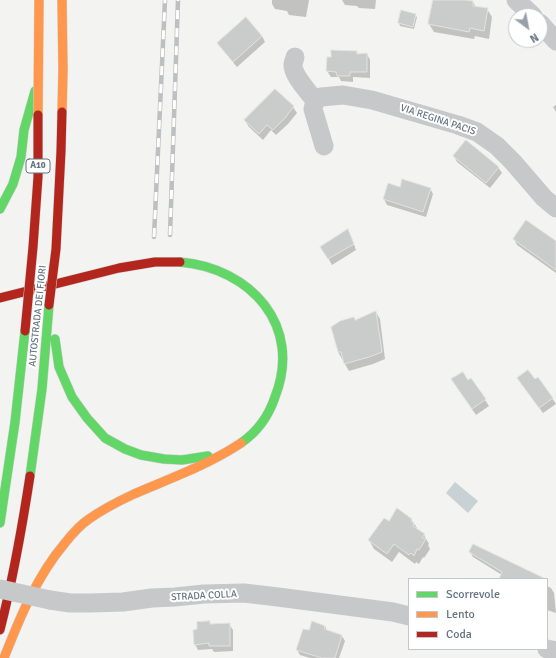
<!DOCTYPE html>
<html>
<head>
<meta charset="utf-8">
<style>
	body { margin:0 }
	#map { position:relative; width:556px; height:658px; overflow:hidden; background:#f3f3f1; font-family:Signika,sans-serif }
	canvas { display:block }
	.legend { position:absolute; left:408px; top:578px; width:140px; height:72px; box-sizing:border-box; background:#fff; border:1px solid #c1c7cd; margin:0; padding:5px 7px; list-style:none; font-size:12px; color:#647481 }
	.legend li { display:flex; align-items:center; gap:8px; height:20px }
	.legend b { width:20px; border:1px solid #c1c7cd }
	.north { position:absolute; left:508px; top:8px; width:40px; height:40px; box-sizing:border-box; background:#fff; border:1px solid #c1c7cd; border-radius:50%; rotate:148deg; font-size:11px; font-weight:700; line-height:16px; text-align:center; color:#647481 }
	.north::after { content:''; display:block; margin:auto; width:14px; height:18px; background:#96a0a8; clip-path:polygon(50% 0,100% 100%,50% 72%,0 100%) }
</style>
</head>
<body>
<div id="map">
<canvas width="556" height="658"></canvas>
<ul class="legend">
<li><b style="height:5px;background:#63d668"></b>Scorrevole</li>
<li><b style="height:5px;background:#ff974d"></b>Lento</li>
<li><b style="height:5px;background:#b3261e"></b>Coda</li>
</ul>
<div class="north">N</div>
</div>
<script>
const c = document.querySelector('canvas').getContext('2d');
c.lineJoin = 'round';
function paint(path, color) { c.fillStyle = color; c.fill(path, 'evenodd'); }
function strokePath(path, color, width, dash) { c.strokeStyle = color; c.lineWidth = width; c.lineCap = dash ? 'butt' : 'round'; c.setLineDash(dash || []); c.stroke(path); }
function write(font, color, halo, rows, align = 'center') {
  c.font = font + ' Signika,sans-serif'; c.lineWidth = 4; c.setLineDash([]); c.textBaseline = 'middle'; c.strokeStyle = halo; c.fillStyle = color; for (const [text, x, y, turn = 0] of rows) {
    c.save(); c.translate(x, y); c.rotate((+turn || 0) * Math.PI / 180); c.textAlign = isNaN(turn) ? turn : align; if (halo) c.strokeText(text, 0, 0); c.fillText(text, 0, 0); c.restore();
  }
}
const water = new Path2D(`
	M455,482l23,19 -10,12 -22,-20z`);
const shadow = new Path2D(`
	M272,0h37l-3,17 -17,-2 -2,-4 -12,-2 -3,-5z
	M342,0h34l-1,9 -16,-1 -2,-2 -12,-1z
	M434,0h30l9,2 3,5 11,2 5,8 -3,22 -14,-3 -1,3 -40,-7 -5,-8z
	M415,15l2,2 -3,12 -14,-3 -1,-3z
	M246,18l16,18 3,6 -28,25 -15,-18 -4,-5z
	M356,52l2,3 9,-1 3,6v18l-17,-1v5l-12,-1 -2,-4h-8l-4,-6z
	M556,105v7l-3,-5z
	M293,107l4,6 -9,11 -12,11 -5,-5 -8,10 -14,-13 -4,-6z
	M454,156l44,11 4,6 -12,15 -33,-26z
	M401,188h29l3,6 -7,23 -39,-12 -3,-6z
	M348,230l3,6 5,14 -24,15 -10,-18z
	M514,239l42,3v31l-39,-28z
	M376,312l4,7 5,40 -12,5 -24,7 -11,-19 17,-31z
	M471,379l18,27 -13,9 -20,-29z
	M522,384l30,14 4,6 -13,9z
	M411,519l6,9 -1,1 8,6 5,9 -1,1 2,4 -6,9 -1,-1 -4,7 -3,-2 -1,2 -16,-12 -7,10 -18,-13 -5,-9 20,-18z
	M470,552l70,27h-40l2,-4 -29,-18z
	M547,586l4,2 3,5 2,20 -9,-3z
	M209,622l2,3 18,-1 4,6v21l-19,1 -2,-3 -14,1 -3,-6z
	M325,626l2,5 15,5 3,5 -6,17h-29l-10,-3 -3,-5 12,-19z`);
const building = new Path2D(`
	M433,0h32l8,1v5l15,2 -4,23 -14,-3 -1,4 -41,-8z
	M401,10l15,4 -3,13 -15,-4z
	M246,17l16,19 -29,26 -16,-19z
	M331,50l26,1v3l10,-1v19h-17v4h-13l-1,-4 -10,-1 1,-14h4z
	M275,89l19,17 -9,12 -12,12 -6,-5 -8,9 -15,-14z
	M466,140l33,27 -13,16 -33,-27z
	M402,179l29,9 -8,24 -40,-13 5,-16 12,4z
	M526,220l30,21v29l-43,-31z
	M348,229l6,15 -26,15 -8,-12z
	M376,311l6,41 -13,5 -25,7 -3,-12h-3l-7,-25 9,-6 14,-4 1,3z
	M528,370l7,9 3,-2 15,21 -14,10 -22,-30z
	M463,372l5,8 3,-2 15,21 -14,10 -21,-30z
	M397,508l15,11 -1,2 3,2 -1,3 12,8 -3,3 4,2 -7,11 -2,-1 -3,7 -3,-3 -2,2 -15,-11 -7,10 -19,-14 16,-22 5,3z
	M473,544l73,35h-47l3,-7 -33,-20z
	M210,621v3l20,-1v23h-21v-3l-15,2 -1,-15 4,-1v-7z
	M312,621l13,5 -1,3 18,6 -7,23h-13l-26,-8 7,-21 6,1z`);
const street = new Path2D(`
	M516,0l17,16
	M540,23l16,18
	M295,57c0,1 -2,6 -2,7 -1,11 16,28 22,37
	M324,146l-11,-37 2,-8 6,-4 22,-2 29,5 86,25 19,7 20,14 16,16 31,36 12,10
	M50,600l20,3h20l33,-1 29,-4 23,-1 29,-3 40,-1 34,4 115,15 16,4
	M547,649l9,2`);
const fast = new Path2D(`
	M0,209l13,-25 8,-27 3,-27 11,-39
	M180,262c71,6 123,64 95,135 -6,18 -18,35 -34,46
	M55,339l4,28 13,30 15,21 18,20 20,11 16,6 23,4 18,1 26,-4
	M30,476l12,-87 7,-84
	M0,523l15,-101 10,-91`);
const slow = new Path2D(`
	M4,658c16,-41 33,-82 61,-115 7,-9 15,-18 24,-24 14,-10 30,-18 45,-25 37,-16 74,-29 107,-51`);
const jam = new Path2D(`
	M0,298l119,-30 36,-6h25
	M0,630c13,-51 22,-102 30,-154`);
const rail = new Path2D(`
	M170,235l8,-235
	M154,237l11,-237`);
const streetBridge = new Path2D(`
	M0,589l50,11`);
const slowBridge = new Path2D(`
	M62,112l1,-42 -1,-70
	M38,115l1,-115`);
const jamBridge = new Path2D(`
	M49,305l7,-56 5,-98 1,-39
	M25,331l8,-84 5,-70v-62`);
const shields = [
	[38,166,24]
];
const shieldNames = [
	["A10",38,166]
];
const streetNames = [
	["VIA REGINA PACIS",438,120,18],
	["AUTOSTRADA DEI FIORI",38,316,-84],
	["STRADA COLLA",204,596,-3]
];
paint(water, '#c8d1d3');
paint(shadow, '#0003');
paint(building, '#cacccc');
strokePath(building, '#e2e2e1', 1);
strokePath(fast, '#cfd0d0', 10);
strokePath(slow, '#cfd0d0', 10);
strokePath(jam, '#cfd0d0', 10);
strokePath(street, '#c7c8c9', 19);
strokePath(fast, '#63d668', 9);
strokePath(slow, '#ff974d', 9);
strokePath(jam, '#b3261e', 9);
strokePath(rail, '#bdbfc0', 4.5);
strokePath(rail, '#fff', 3, [9]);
strokePath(slowBridge, '#cfd0d0', 10, []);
strokePath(jamBridge, '#cfd0d0', 10, []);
strokePath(streetBridge, '#c7c8c9', 19);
strokePath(slowBridge, '#ff974d', 9);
strokePath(jamBridge, '#b3261e', 9);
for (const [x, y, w] of shields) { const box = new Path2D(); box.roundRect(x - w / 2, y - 7, w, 14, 3); c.fillStyle = '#fff'; c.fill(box); strokePath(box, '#647481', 1); }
write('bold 9px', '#647481', null, shieldNames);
write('10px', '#647481', '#fff', streetNames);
</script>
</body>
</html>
